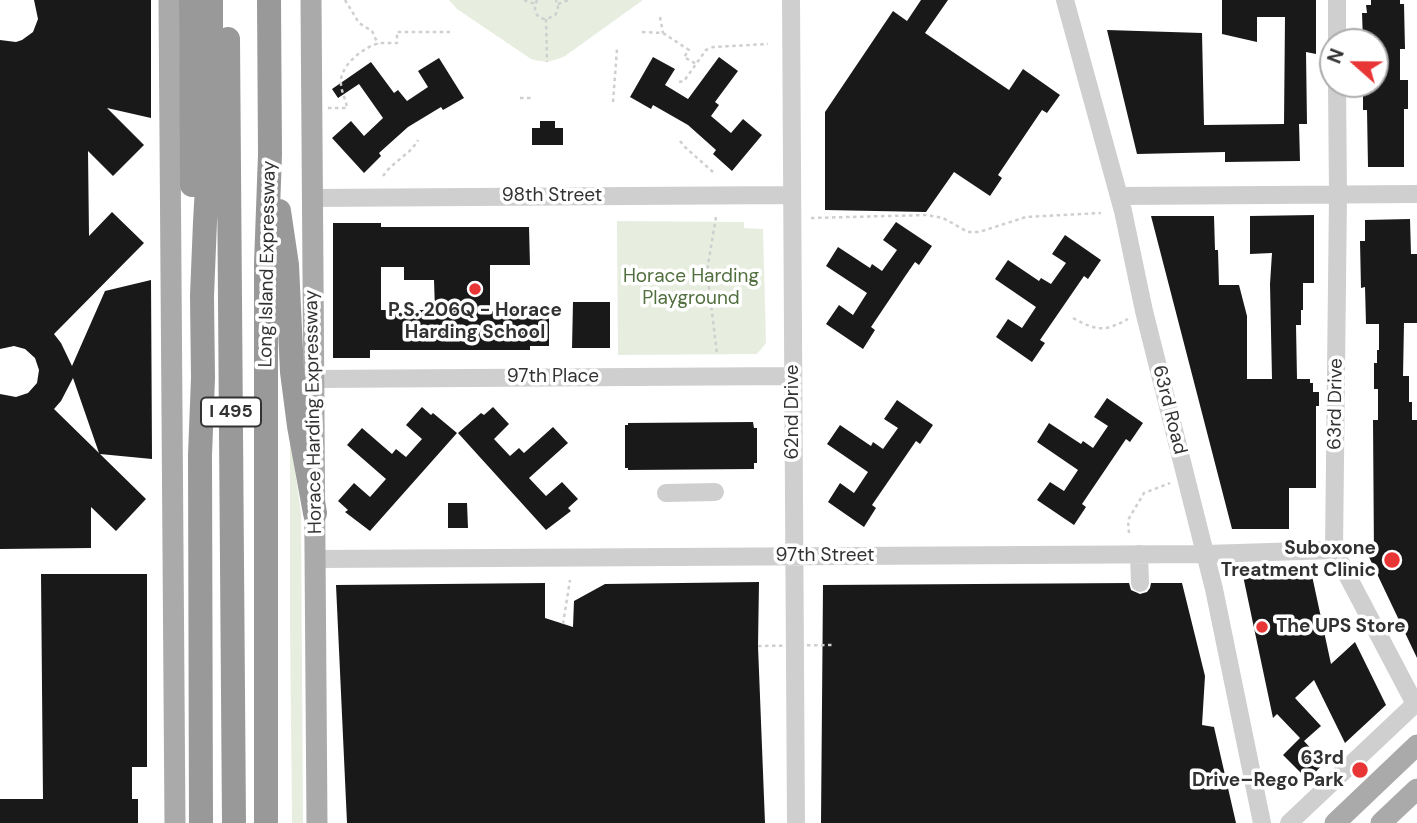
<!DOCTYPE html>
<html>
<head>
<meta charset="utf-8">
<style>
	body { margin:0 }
	#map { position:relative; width:1417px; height:823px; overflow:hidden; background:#fff; font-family:"DM Sans",sans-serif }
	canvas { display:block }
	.north { position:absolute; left:1319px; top:28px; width:70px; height:70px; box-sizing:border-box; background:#fff; border:2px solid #adadad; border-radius:50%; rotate:291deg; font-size:19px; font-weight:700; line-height:28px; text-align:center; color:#323232 }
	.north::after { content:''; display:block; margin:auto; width:24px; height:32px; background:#e83535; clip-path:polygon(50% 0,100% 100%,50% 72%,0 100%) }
</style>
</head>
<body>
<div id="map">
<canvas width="1417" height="823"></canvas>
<div class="north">N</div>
</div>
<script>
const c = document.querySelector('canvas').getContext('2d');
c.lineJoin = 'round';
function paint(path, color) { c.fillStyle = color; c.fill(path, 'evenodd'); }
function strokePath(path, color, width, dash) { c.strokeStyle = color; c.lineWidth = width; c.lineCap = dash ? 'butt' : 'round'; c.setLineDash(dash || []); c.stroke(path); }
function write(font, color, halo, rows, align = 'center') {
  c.font = font + ' "DM Sans",sans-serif'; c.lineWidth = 7; c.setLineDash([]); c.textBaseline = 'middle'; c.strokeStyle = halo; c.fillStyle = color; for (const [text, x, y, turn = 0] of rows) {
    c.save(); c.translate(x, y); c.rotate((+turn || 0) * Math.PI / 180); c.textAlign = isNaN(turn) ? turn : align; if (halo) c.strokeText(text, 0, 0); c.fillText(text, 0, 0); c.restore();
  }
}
const green = new Path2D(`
	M449,0h194l-78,56c-12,6 -21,7 -34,3l-74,-50z
	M617,221l127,1v6l19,1 3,114 -9,11 -139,1z
	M290,436l11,77 2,310h-11l-2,-199z`);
const building = new Path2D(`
	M34,0h117v118l-44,-10 37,37 -31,31 -25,-25 1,85 23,-24 32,31 -90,91 7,9 11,23 33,-75 46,-11 1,179 -52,-5 46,45 -30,32 -25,-24v41l-91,1v-155l16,3 12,-4 9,-10 2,-13 -4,-12 -10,-9 -11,-3 -14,3v-309l16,2 6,-2 11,-8 5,-13zM73,378l26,75 -45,-44 7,-8z
	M921,0h27l-23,33 84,57 14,-21 37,26 -13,18 -5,-3 -44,65 4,3 -12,18 -36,-24 -28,40 -101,-2v-98l68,-101 14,10z
	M1222,0h94v54l-10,-2 1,72h-8l1,37 -75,1v-10l-88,2 -30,-124 95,3 2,92 80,-1 1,-107h-28v25l-35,-8z
	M1371,0h29v4h4l1,45h-5v31h8v29h-4v58h-36l-1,-57h-4v-26h12v-42l-12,-1 -1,-28h5l-1,-8h5z
	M653,57l22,12 -10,16 23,14 31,-42 19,14 -23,31 4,3 -8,11 20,17 12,-14 19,16 -30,36 -19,-17 3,-4 -28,-25 -35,-20 -2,4 -21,-12z
	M439,58l25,40 -21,12 -2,-3 -33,20 -29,26 2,3 -17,17 -32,-35 19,-17 13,15 19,-18 -24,-34 -21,14 -6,-9 39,-27 23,31 4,-3 9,11 21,-14 -10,-16z
	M540,121h15v7h8v17h-31v-17h8z
	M1314,215v68h-11v27h-2v15h-5l1,54h13v4h3v9h6v14h-3v82h-27v41h-57l-81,-313h63l1,34h3l1,35h20l8,31v63h25l-2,-95 2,-31 -22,1v-38z
	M1410,219l1,35h6v69h-13l-1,53h6v26h3v18h5v238l-48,-101h5l-1,-137h5v-31h-4v-26h3v-13h2v-26h-13l-1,-37 -4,1 -1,-47h5v-21z
	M896,222l36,24 -13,19 -4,-3 -9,13 -35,52 4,3 -12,19 -37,-25 13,-19 14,10 14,-22 -41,-27 12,-19 32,21 2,-4 10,7 15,-21 -14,-10z
	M333,223h48v4h148l1,38h-40v46h40v3h19v32h-19v4h-160v8h-37zM381,267h23v13h30l1,30h-54z
	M1065,235l36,25 -13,19 -4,-3 -44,64 5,3 -13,19 -36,-25 12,-18 14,9 14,-21 -41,-28 13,-19 31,21 2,-3 10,6 15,-21 -14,-9z
	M573,302h37v46h-38z
	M1107,398l36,25 -13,19 -4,-3 -44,65 4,3 -12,18 -37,-25 13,-18 14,9 14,-21 -41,-28 12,-19 32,21 2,-3 10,7 15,-22 -14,-9z
	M897,400l36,25 -13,19 -4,-3 -44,64 4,3 -12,19 -36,-25 12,-19 14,10 14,-21 -41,-28 13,-19 31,21 2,-4 10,7 15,-21 -14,-9z
	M422,407l9,8 2,-2 24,20 -87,98 -25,-19 3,-2 -10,-9 16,-18 16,14 16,-18 -39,-34 15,-17 30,26 4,-5 10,8 16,-18 -16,-14z
	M493,407l16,17 -15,15 16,17 9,-8 5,5 29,-26 15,16 -39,35 17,18 16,-14 16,17 -10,9 3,3 -25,19 -88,-97 23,-20 3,2z
	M753,422l1,6h3v35h-3v6l-126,1v-2h-3v-43h3v-2z
	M448,503h19l1,25h-20z
	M1242,571h69l20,93 24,-22 31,63 -41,38 -31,-63 -19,18 26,28 -17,15 20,22 -16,17 -25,-25 17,-17 -23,-24 -4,4z
	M41,574h106v193h-15v32h6v24h-138v-24h43z
	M759,582l-1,64 7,177h-418l-11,-238 209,-2v35l28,9 1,-26 31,-17z
	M1129,583l2,7 9,4 7,-2 3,-4 1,-5h31l23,93 -3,49 12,2 22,96h-415l2,-238z`);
const path = new Path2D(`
	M345,0l14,23 13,8 6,13
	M524,0l11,4
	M537,0c-7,15 6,25 19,14l2,-7 -2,-7
	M558,4l11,-4
	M660,17l3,16
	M546,19l1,43
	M642,32l21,1 26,17 -5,7 12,7
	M679,82l5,-1 22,-31 7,-3 55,-3
	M520,98h13
	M613,102l4,-53
	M328,108h19c-1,-9 -7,-18 -6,-28 1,-16 24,-34 39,-37 6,0 12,0 17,0v-11h53
	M680,141l6,7 27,24
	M383,176c9,-14 27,-21 35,-36
	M716,217l-9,54 10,83
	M811,218l116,-3 16,3 25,14h11l47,-15 75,-4
	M1073,318c24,13 31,14 55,1
	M1129,533l-1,-13 16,-27 26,-10
	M563,624l7,-44`);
const minor = new Path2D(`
	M791,0l5,823
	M1065,0l58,211 21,100 70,278 48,234
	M1337,0v42
	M1337,84l1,111 -4,355 81,154
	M1119,196l298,-2
	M312,198l480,-3
	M313,379l480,-3
	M666,493l49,-1
	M1139,554l1,29
	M316,559l890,-5 128,-4
	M1289,823l128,-121`);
const major = new Path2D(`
	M169,0l6,823
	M311,0l6,823
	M1335,823l82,-78
	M1381,823l36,-34`);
const highway = new Path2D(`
	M191,0l1,185
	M228,39l6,784
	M279,211l8,54 5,107 7,54 16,87
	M201,823l-1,-368 3,-77 -1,-82 3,-74 6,-103v-119
	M266,823v-559l4,-110 -1,-154`);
const pathBridge = new Path2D(`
	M758,646l76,-1`);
const markers = [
	[475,289,7,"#e83535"],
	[1392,560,9,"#e83535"],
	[1262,627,7,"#e83535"],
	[1360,770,9,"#e83535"]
];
const shields = [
	[231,412,60]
];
const shieldNames = [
	["I 495",231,412]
];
const streetNames = [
	["98th Street",552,196],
	["Long Island Expressway",268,264,-89],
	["97th Place",553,377],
	["63rd Drive",1336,404,-89],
	["63rd Road",1169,410,76],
	["Horace Harding Expressway",314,412,-91],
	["62nd Drive",793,412,-90],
	["97th Street",825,556]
];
const parkNames = [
	["Horace Harding",691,277],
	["Playground",691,299]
];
const poiNames = [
	["P.S. 206Q - Horace",475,311,"center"],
	["Harding School",475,333,"center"],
	["Suboxone",1376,549],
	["Treatment Clinic",1376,571],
	["The UPS Store",1276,627,"left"],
	["63rd",1344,759],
	["Drive–Rego Park",1344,781]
];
paint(green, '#e7eee0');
paint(building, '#191919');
strokePath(path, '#cfcfcf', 2.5, [3.5, 3.5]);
strokePath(minor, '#cfcfcf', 18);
strokePath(major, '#aaa', 21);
strokePath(highway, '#999', 24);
strokePath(pathBridge, '#cfcfcf', 2.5, [3.5, 3.5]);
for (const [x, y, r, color] of markers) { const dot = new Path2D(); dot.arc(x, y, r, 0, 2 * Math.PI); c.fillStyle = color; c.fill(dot); strokePath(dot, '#fff', 2.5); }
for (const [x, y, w] of shields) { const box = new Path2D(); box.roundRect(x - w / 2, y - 14.5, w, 29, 5); c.fillStyle = '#fff'; c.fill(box); strokePath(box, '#323232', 2); }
write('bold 18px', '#323232', null, shieldNames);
write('19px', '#323232', '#fff', streetNames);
write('19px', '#516f3e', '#fff', parkNames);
write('bold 19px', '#323232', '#fff', poiNames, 'right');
</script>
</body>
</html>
